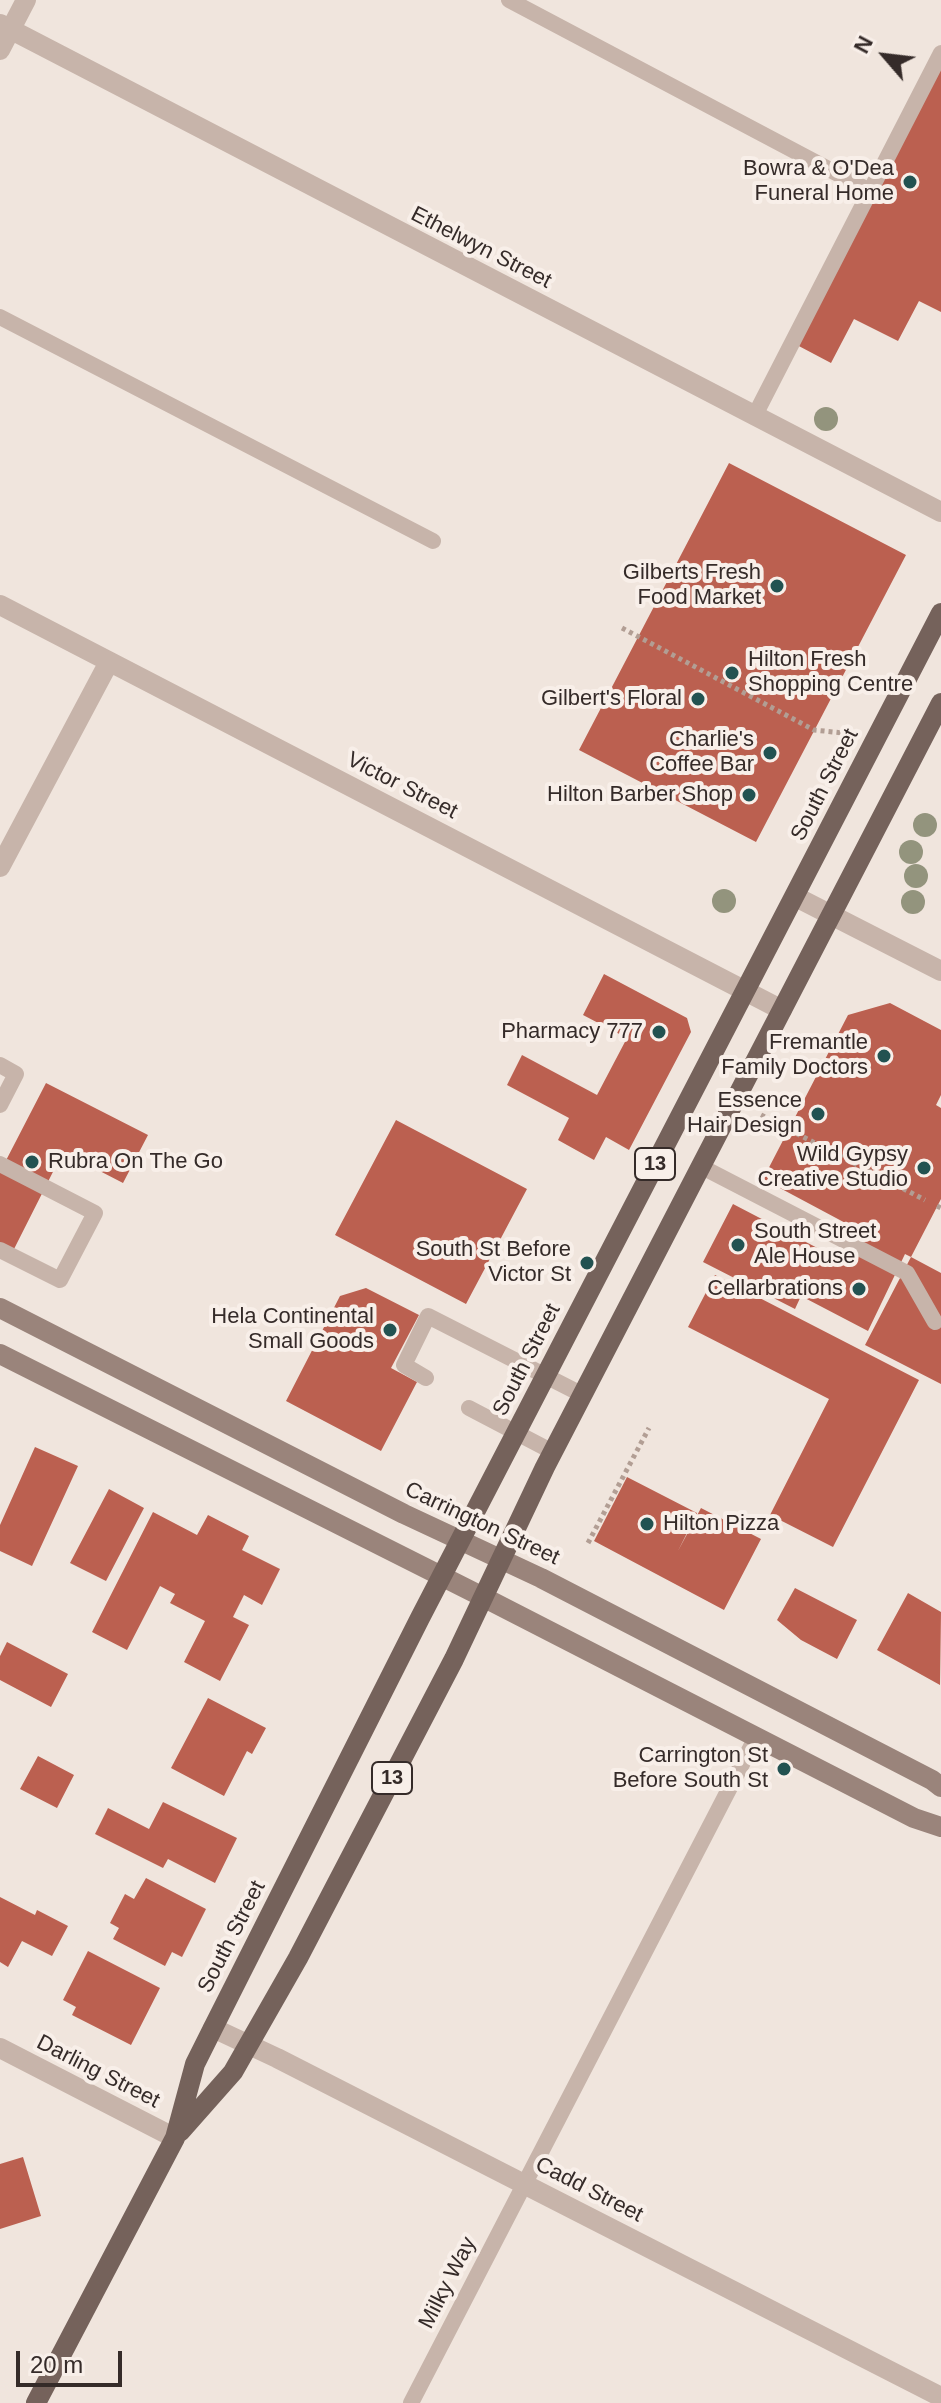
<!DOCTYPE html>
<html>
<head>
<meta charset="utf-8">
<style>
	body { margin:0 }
	#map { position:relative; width:941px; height:2403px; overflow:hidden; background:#f0e5dd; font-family:Helvetica,sans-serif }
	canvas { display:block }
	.north { position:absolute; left:845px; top:16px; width:80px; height:80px; -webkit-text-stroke:6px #f8efe9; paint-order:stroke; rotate:298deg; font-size:22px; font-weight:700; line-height:32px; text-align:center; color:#352b29 }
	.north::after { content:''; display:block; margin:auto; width:28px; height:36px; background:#352b29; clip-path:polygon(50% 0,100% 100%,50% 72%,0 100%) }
	.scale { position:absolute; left:16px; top:2351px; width:106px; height:36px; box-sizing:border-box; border:4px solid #352b29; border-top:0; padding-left:10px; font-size:24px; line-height:28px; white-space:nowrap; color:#352b29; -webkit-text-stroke:6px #f8efe9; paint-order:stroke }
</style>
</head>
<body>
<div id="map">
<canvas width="941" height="2403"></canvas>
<div class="north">N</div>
<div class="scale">20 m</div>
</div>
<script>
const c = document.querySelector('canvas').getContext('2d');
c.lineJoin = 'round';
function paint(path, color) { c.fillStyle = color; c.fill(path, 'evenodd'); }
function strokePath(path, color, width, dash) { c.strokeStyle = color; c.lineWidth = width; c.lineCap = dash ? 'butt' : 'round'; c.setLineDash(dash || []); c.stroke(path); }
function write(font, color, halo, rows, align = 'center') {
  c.font = font + ' Helvetica,sans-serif'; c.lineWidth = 8; c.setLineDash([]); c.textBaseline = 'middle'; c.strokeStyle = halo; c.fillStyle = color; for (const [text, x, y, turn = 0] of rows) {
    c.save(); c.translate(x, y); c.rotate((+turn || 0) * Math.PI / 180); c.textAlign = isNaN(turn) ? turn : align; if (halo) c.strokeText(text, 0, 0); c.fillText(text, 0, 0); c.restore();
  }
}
const building = new Path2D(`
	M941,64v248l-22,-11 -21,40 -44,-22 -23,44 -36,-19z
	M729,463l177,92 -150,287 -177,-92z
	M604,974l83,44 4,14 -62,118 -23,-13 -12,23 -36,-20 11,-22 -62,-33 15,-30 75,40 30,-57 -44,-23z
	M890,1003l51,27v65l-5,10 5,3v91l-30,58 -6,-3 -37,77 -67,-35 -6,13 -92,-47 30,-58 117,61 16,-31 -103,-55 85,-164z
	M46,1083l102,52 -25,48 -60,-31 -51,101 -12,-6v-75z
	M396,1120l131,69 -61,115 -131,-69z
	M911,1257l30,16v111l-76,-39z
	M715,1275l204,105 -86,167 -63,-32 59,-116 -141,-72z
	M366,1288l53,27 -28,53 26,14 -36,69 -95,-50 54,-105z
	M35,1447l43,19 -46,100 -32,-15v-26z
	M627,1477l70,36 -19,38 23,-43 60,31 -37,71 -130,-69z
	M109,1489l35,19 -38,73 -36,-18z
	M153,1512l44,23 11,-20 41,21 -7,14 38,19 -18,36 -18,-10 -11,22 16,8 -29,56 -36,-19 21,-41 -35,-18 5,-9 -15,-8 -33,64 -35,-18z
	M795,1588l62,32 -20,39 -36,-19 -24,-20z
	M908,1593l33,19 -1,73 -63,-35z
	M7,1642l61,32 -17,33 -51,-27v-24z
	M208,1698l58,30 -14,26 -5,-3 -23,45 -53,-28z
	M38,1756l36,19 -17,33 -37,-19z
	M163,1802l74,36 -22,45 -47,-24 -5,9 -68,-34 13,-26 41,21z
	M146,1878l60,31 -24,48 -10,-5 -7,14 -52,-27 6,-11 -9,-5 15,-29 9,5z
	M0,1897l35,18 2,-5 31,16 -16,30 -30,-15 -14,26 -8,-5z
	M88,1951l72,37 -29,57 -59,-30 4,-8 -13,-7z
	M23,2157l18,59 -41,13v-65z`);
const path = new Path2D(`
	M622,628l192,102 29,3
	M761,1115l164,85
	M937,1206l4,2
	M588,1543l61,-115`);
const service = new Path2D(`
	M509,0l361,191
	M0,317l433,224
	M754,417l187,-364
	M0,1065l16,9 -16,31
	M0,1164l95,49 -35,67 -60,-30
	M702,1167l205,106 28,49
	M426,1378l-22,-13 24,-49 155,79
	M469,1408l84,44
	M411,2403l344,-664`);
const minor = new Path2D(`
	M0,24l941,488
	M0,50l26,-50
	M0,605l782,405
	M0,867l109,-205
	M796,897l145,74
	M213,2028l64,30 664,339
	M0,2048l175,90`);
const secondary = new Path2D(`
	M0,1308l404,206 137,64 391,202 9,7
	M0,1354l483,243 431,221 27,9`);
const primary = new Path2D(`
	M180,2132l53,-60 65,-114 156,-299 91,-192 396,-764
	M36,2403l139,-265 20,-74 18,-36 207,-410 521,-1005`);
const trees = [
	[826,419],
	[925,825],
	[911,852],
	[916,876],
	[724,901],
	[913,902]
];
const markers = [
	[910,182,8,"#225251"],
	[777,586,8,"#225251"],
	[732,673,8,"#225251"],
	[698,699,8,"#225251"],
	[770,753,8,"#225251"],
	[749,795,8,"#225251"],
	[659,1032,8,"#225251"],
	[884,1056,8,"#225251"],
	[818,1114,8,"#225251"],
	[32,1162,8,"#225251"],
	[924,1168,8,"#225251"],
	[738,1245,8,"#225251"],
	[587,1263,8,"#225251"],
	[859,1289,8,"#225251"],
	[390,1330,8,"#225251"],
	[647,1524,8,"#225251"],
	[784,1769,8,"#225251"]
];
const shields = [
	[655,1164,40],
	[392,1778,40]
];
const shieldNames = [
	["13",655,1164],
	["13",392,1778]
];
const poiNames = [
	["Bowra & O'Dea",894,169],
	["Funeral Home",894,194],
	["Gilberts Fresh",761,573],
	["Food Market",761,598],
	["Hilton Fresh",748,660,"left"],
	["Shopping Centre",748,685,"left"],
	["Gilbert's Floral",682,699],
	["Charlie's",754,740],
	["Coffee Bar",754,765],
	["Hilton Barber Shop",733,795],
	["Pharmacy 777",643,1032],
	["Fremantle",868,1043],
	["Family Doctors",868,1068],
	["Essence",802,1101],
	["Hair Design",802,1126],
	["Wild Gypsy",908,1155],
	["Creative Studio",908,1180],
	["Rubra On The Go",48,1162,"left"],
	["South Street",754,1232,"left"],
	["Ale House",754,1257,"left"],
	["South St Before",571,1250],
	["Victor St",571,1275],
	["Cellarbrations",843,1289],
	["Hela Continental",374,1317],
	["Small Goods",374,1342],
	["Hilton Pizza",663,1524,"left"],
	["Carrington St",768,1756],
	["Before South St",768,1781]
];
const streetNames = [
	["Ethelwyn Street",481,248,27],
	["South Street",825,785,-63],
	["Victor Street",402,786,27],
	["South Street",527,1360,-63],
	["Carrington Street",482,1524,25],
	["South Street",232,1937,-63],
	["Darling Street",98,2072,27],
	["Cadd Street",589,2190,27],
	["Milky Way",448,2283,-63]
];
paint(building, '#bb6050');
strokePath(path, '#b29e94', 5, [4, 4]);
strokePath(service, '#c7b4aa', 16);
strokePath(minor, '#c7b4aa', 20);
strokePath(secondary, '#9a847b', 20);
strokePath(primary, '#75625b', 20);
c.fillStyle = '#93947d';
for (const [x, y] of trees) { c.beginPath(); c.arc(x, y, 12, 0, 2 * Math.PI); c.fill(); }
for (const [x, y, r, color] of markers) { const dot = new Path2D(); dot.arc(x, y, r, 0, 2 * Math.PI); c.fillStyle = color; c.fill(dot); strokePath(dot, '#f8efe9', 3); }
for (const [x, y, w] of shields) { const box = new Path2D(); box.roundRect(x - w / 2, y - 16, w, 32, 6); c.fillStyle = '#f8efe9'; c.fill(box); strokePath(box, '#352b29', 2); }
write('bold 20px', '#352b29', null, shieldNames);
write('22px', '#352b29', '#f8efe9', poiNames, 'right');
write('22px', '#352b29', '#f8efe9', streetNames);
</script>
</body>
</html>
